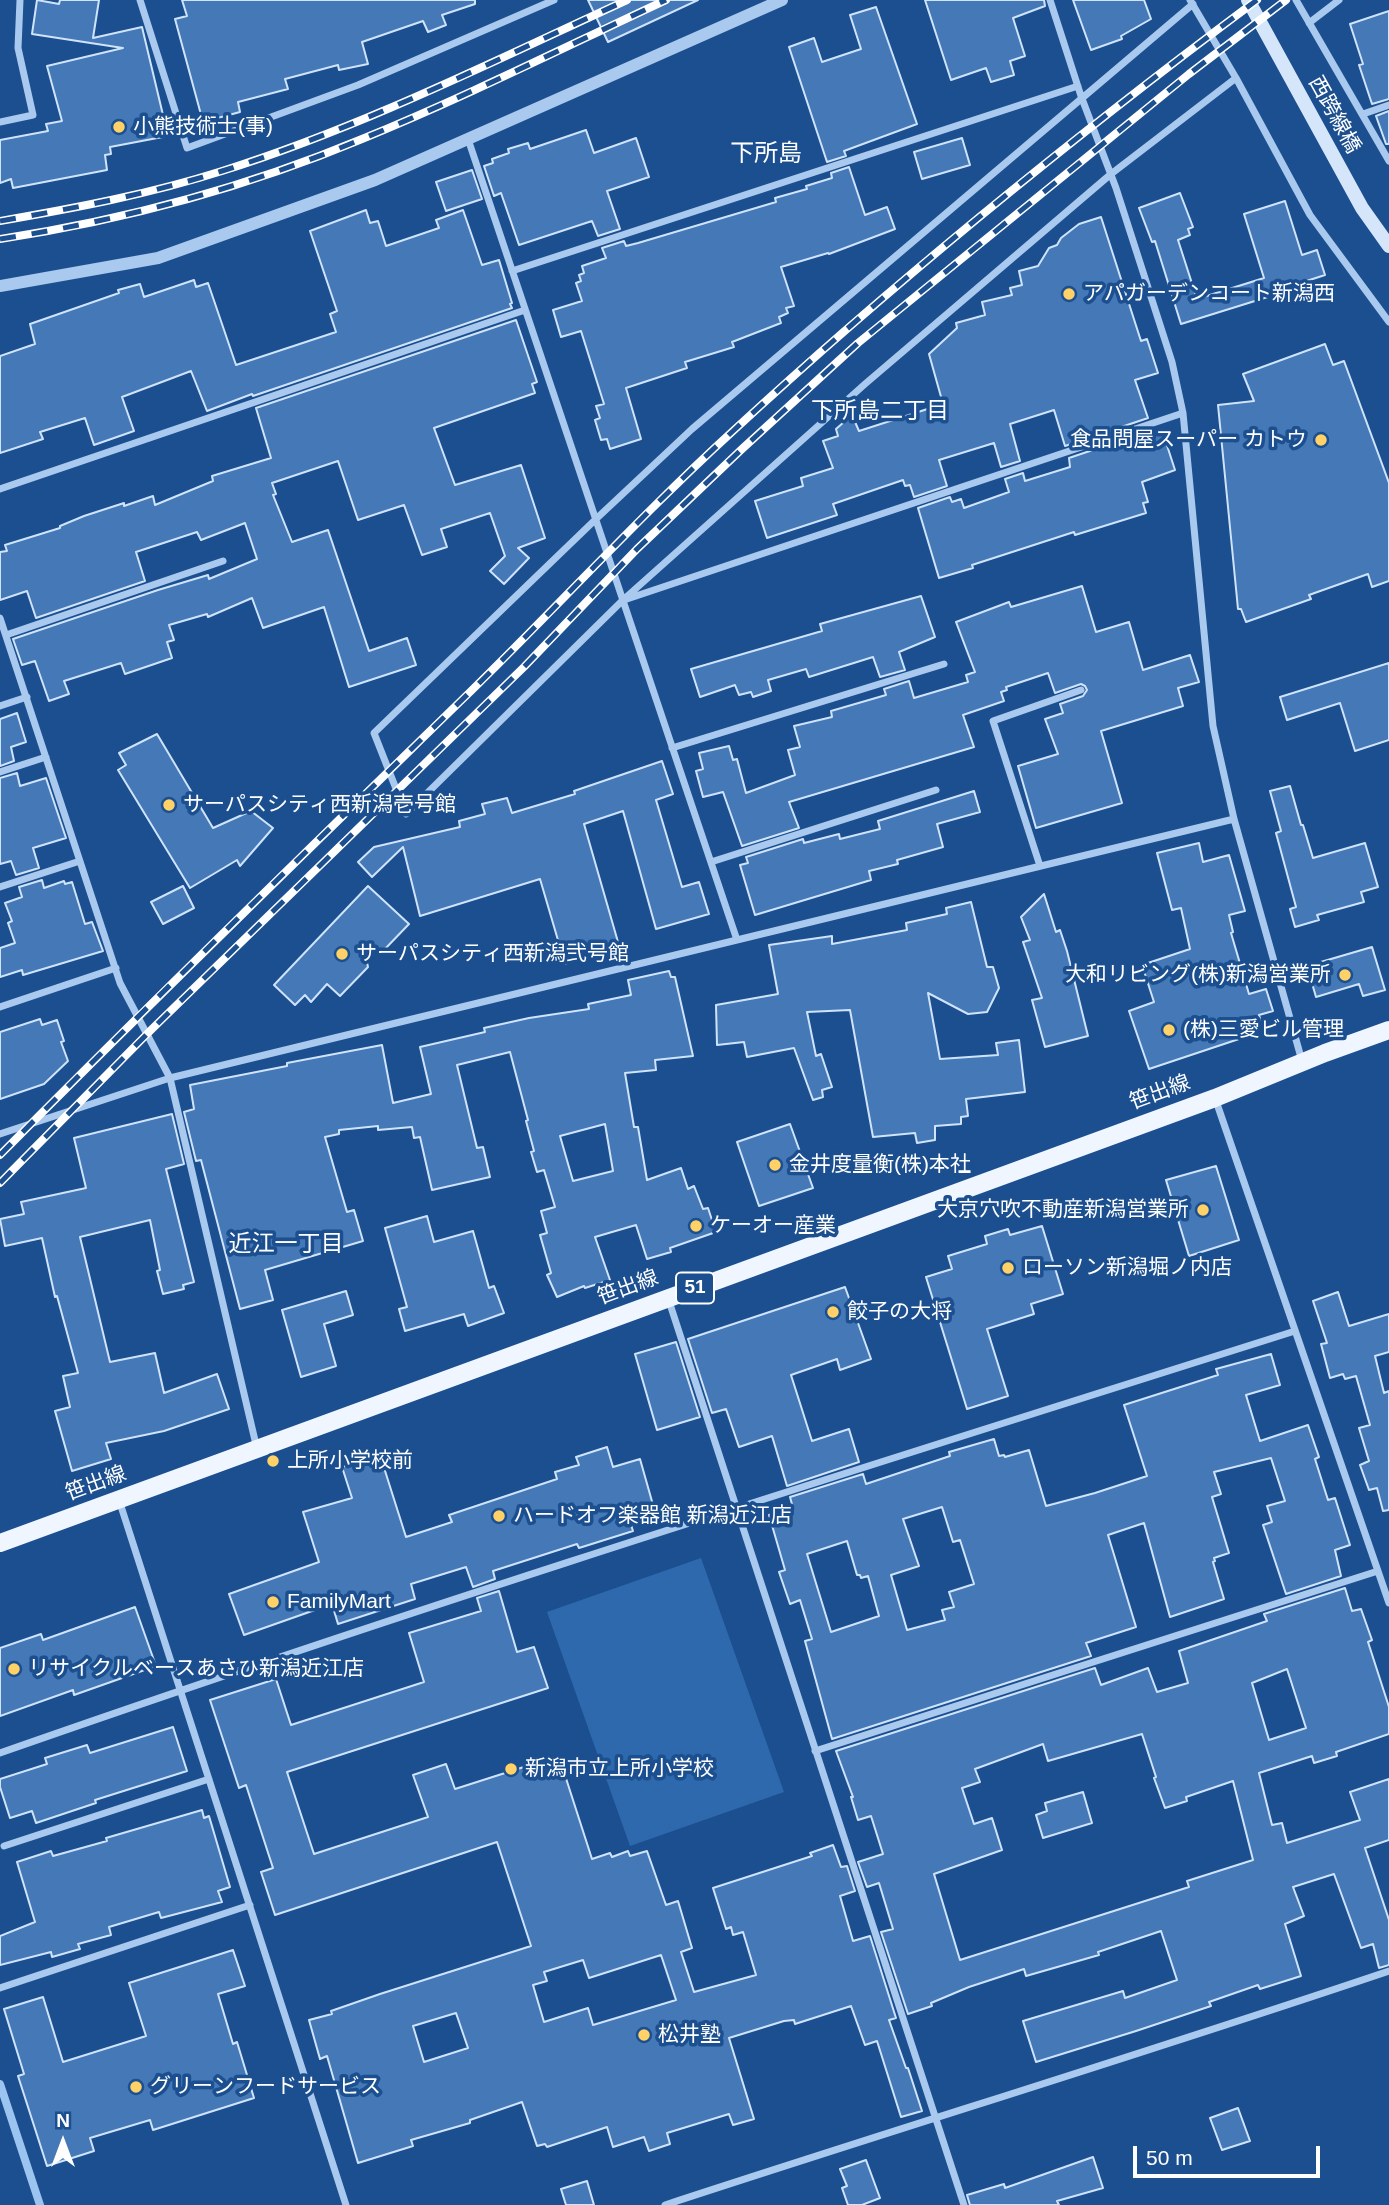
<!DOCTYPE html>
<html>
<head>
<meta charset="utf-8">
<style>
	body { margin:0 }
	#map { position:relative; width:1389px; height:2205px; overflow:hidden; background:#1b4f8f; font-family:Helvetica,sans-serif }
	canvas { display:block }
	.north { position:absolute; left:28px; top:2107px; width:70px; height:70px; -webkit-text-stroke:5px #1b4f8f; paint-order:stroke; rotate:0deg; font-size:19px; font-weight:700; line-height:28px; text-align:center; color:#fff }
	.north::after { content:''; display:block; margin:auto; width:24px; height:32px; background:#fff; clip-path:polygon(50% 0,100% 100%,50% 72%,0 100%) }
	.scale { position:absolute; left:1133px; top:2146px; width:187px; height:32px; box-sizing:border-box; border:4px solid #fff; border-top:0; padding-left:9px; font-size:21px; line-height:24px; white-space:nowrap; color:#fff; -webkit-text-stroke:5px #1b4f8f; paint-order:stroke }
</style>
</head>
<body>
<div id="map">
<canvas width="1389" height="2205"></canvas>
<div class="north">N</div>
<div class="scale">50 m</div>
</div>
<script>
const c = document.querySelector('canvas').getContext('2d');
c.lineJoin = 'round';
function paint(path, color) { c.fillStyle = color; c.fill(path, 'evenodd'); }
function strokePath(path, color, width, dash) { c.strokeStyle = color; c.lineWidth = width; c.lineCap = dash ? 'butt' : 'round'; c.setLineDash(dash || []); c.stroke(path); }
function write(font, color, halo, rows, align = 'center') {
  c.font = font + ' Helvetica,"Noto Sans JP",sans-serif'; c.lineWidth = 7; c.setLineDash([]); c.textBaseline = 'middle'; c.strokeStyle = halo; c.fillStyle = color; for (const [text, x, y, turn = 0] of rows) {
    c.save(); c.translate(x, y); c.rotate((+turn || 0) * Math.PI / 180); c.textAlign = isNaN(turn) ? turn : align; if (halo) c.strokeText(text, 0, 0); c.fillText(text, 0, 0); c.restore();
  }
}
const green = new Path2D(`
	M701,1558l83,234 -154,54 -83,-234z`);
const stream = new Path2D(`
	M0,2084l40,121`);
const building = new Path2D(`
	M37,0l22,4 1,-4h39l-6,38 49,-11 26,109 -58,11 1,7 -6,1 2,15 -94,18 -2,-9 -11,4v-43l48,-9 -2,-7 16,-3 -15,-55 76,-18 -91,-14z
	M182,0h293v4l-33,11 4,10 -18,7 -5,-11 -61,21 6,22 -29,6 -1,-5 -53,14 3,10 -50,13 2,10 -37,10 -28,-103 12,-3z
	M588,0h110l-90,42z
	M925,0h119l1,6 -32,12 12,38 -15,5 4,14 -23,7 -5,-14 -35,12z
	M1073,0h71l7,19 -30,17 1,3 -31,11z
	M876,7l41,117 -73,27 2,5 -19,6 -38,-115 25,-9 8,24 39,-13 -11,-34z
	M1389,11v88l-17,5 -13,-39 4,-1 -13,-40z
	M1389,111v33h-3l-10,-28z
	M586,130l8,23 42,-15 13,39 -42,14 13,38 -22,7 -6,-15 -73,24 -18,-52 -7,3 -10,-30 9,-3 -1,-4 17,-6 -1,-4 20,-6 2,6z
	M962,138l8,27 -48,14 -8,-27z
	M849,167l16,48 22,-8 8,22 -66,25 -1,-1 -47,14 13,39 -8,2 2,5 -9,4 2,6 -49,19 2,5 -49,15 2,6 -61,20 15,51 -31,10 -3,-10 -6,1 -6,-20 5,-2 -4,-12 8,-2 -23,-73 -20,6 -8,-27 29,-9 -6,-18 5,-2 -2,-6 5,-2 -2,-7 24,-8 -4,-10 22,-7 2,5 12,-3 138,-41 -1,-4 32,-9 -1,-3 26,-8 -1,-5z
	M472,170l10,29 -36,12 -10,-29z
	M1180,193l13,34 -5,2 2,6 -12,5 19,59 67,-21 -20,-64 41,-13 17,54 15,-5 8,25 -40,13 2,3 -106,33 -26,-83 -3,1 -13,-34z
	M366,210l4,13 8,-2 8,25 53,-18 -3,-8 27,-10 19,55 17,-5 13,43 -2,1 2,4 -259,88 -1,-2 -45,17 -16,-40 -69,26 12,34 -40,14 -9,-27 -45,14 3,7 -43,14v-97l35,-12 -5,-20 89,-31 -1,-3 22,-6 4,13 50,-17 2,7 12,-4 28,82 100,-33 -6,-18 7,-3 -27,-80z
	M1101,217l40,124 6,-2 11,34 -23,7 13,38 -83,28 -11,-36 -44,14 10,37 -19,6 -7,-24 -55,17 8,26 -33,11 -4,-12 -5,1 -2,-6 -70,24 4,11 -70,23 -12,-37 48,-15 -2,-8 32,-10 -10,-27 15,-5 -2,-7 16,-14 7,16 84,-27 -14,-50 28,-26 -1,-5 29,-8 -3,-13 30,-7 -2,-7 12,-3 -3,-14 19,-5 11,-18 8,-3 4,-7 18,-14z
	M516,320l21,62 -5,2 3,9 -101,35 21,57 66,-20 24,73 -27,10 11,10 -25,26 -14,-13 15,-15 -15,-43 -49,16 6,18 -25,8 -18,-50 -46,15 -20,-59 -66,22 4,11 -3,1 19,47 36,-12 41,121 38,-13 9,27 -67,22 -25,-80 -61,21 -11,-30 -44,19 -1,-3 -38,11 5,15 -7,2 5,16 -47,16 -4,-11 -57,18 5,13 -20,7 -14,-40 -13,4 -9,-26 145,-49 50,-15 1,4 48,-20 -12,-36 -44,17 -4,-8 -61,20 9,29 -109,37 -9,-27 -27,9v-48l7,-1 -2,-6 55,-17v-2l24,-10 40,-13v3l29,-10 2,9 58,-24 -1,-5 59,-18 -15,-50z
	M1325,344l8,21 11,-4 45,122v98l-17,6 -4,-13 -59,21 2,4 -65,23 -5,-13h-3l-20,-204 36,-4 -11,-27z
	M1152,430l1,3 9,-3 13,40 -33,12 6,20 -5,1 3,10 -71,22 -1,-3 -102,33 1,3 -34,10 -21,-70 32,-11 2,5 9,-3 3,9 45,-16 -4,-13 18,-6 2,8 45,-14 -1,-9z
	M1082,586l14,46 33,-10 14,48 47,-15 9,27 -21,6 5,18 -82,25 21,72 -86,25 -18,-62 40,-12 -13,-35 18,-6 -3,-9 23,-8 4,-6 -2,-4 -4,-2 -26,9 -7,-20 -42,14 1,3 -6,2 3,9 -41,14 11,32 -185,55 10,26 -57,18 -19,-54 -20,5 -7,-26 7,-2 -4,-16 30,-7 4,14 4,-1 9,34 49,-18 -7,-25 12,-3 -6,-21 38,-9 -1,-6 55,-16 -2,-6 25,-8 5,17 54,-16 -2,-7 9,-3 -19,-50 53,-20 2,5z
	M921,596l14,41 -36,15 6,18 -25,7 -7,-20 -64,20 -3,-8 -38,11 3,11 -18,6 -2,-5 -12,3 -4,-10 -35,12 -9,-28 131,-38 -2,-7z
	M1389,663v77l-34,11 -15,-48 -53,17 -7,-23z
	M17,713l9,29 -15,5 3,14 -14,5v-47z
	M157,734l56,94 38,-17 22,17 -33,38 -3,-6 -47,28 -72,-118 8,-5 -7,-12z
	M662,761l11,33 -17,6 26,87 17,-5 10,32 -53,15 -33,-118 -39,13 34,118 -31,9 2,6 -24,7 -25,-85 -120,37 -17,-69 -31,30 -14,-15 16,-15 86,-20 -1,-6 26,-7 -3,-10 25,-6 5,15 63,-19 -1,-3z
	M17,773l3,13 26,-8 20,60 -33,10 6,20 -23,7 -5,-14 -11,3v-86z
	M1290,786l11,39h2l10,33 52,-15 13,44 -17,5 3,10 -47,13 2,5 -24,7 -5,-18 6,-2 -20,-74 5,-2 -11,-40z
	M974,791l6,21 -43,12 6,23 -46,13 1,4 -29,7 2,9 -116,35 -15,-50 8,-2 -2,-6 57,-18 1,4 35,-9 1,5 40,-10 -2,-8z
	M1199,843l4,19 26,-7 16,56 -16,4 4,17 -2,1 18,61 17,-5 7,22 -14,4 2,7 -18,5 2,10 -96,32 -20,-58 25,-9 -12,-37 48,-16 -9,-41 -9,2 -15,-57z
	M42,880l2,8 20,-7 1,3 7,-2 13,42 7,-2 11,29 -80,24 -1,-5 -22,7v-29l15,-5 -7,-20 4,-2 -7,-18 17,-6 -3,-10z
	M183,886l11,22 -31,16 -12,-22z
	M368,886l41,38 -25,26 -19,4 3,13 -28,29 -13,-12 -16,18 -6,-7 -10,10 -21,-20z
	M1044,894l12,38 4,-2 7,21 21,85 -43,11 -13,-47 10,-2 -19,-56 7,-2 -9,-23z
	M971,902l16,65h6l6,21 -12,24 -19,2 -40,-21 12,66 58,-4 -2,-12 23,-3 6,52 -59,7 2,17 -7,1v7l-26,2v14l-18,3 -2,-10 -42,4 -23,-127 -43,2 9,44 5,-2 11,33 -10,3 1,7 -10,3 -19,-52 -47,9 -3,-15 -27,3 -1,-40 62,-11 -9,-49 63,-9v8l75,-14 -1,-7 41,-9 -1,-6z
	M1372,947l13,43 -22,6 -4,-12 -43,13 -9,-31z
	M669,971l2,6h4l18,79 -38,4 1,10 -31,3 9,54h4l9,53 34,-12 7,21 6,-3 9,23 5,-1 8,24 -46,16 1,4 -24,7 -11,-34 -41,12 15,43 -25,8 -1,-2 -27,11 -10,-22 4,-2 -11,-38 7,-2 -6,-22 14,-4 -11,-37 -7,2 -6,-20 3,-1 -8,-30 2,-1 -18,-68 -53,13 20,83 6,-1 7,30 -58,13 -12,-53 -6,1 -2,-11 -34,3v-4l-39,4v4l-14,3 22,75 7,-2 9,31 -98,29 8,30 -33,9 -39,-149 -5,1 -12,-49 10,-3 -4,-24 97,-19v-3l95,-18 11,58 38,-9 -11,-47 65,-15 -1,-4 45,-10 60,-9 -1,-5 43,-9 -3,-15zM605,1124l8,47 -40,10 -13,-45z
	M40,1019l2,6 15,-5 7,21 -3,1 7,19 -24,23 -44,15v-67z
	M172,1114l12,50 -18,5 28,113 -11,3 1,4 -21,5 -6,-23 3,-1 -10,-50 -70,17 30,125 45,-9 9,40 53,-19 12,35 -65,22 -58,12 5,16 -39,12 -17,-60 15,-4 -7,-31 15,-3 -21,-77 -2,1 -13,-59 -37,8 -5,-27 24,-5 -3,-12 65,-14 -12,-50z
	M790,1124l23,64 -54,18 -22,-64z
	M1216,1166l23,74 -50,16 -23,-76z
	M427,1216l7,26 39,-11 16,57 5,-2 10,27 -36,13 -4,-12 -59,17 -6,-22 8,-2 -22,-79z
	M1042,1226l21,68 -32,10 3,10 -47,15 21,67 -41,13 -41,-132 26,-8 -4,-13 39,-12 -2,-8 23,-7 2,6z
	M845,1287l26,72 -31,11 -3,-11 -46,16 21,66 37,-12 10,33 -72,24 -15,-50 -33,11 -13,-38 -14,4 -24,-74z
	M346,1291l7,24 -29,9 12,42 -35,11 -19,-67z
	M1338,1292l11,34 40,-12v38l-14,4 9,37 5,-2v119l-6,1 -6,-23 -8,2 -9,-25 9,-4 -10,-33 11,-3 -14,-49 -11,3 -2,-5 -13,4 -9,-34 6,-1 -14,-42z
	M676,1342l24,75 -43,13 -22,-76z
	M1271,1354l9,31 -34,10 14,46 48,-16 11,32 -4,2 13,41 7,-2 15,47 -15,5 6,26 -55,18 -23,-69 9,-3 -5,-16 18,-5 -14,-43 -57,14 7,22 -9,3 17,56 -15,5 1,3 -2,1 11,37 -54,18 -26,-94 -36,12 28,92 -50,16 5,13 -259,83 -27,-98 7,-2 -12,-39 -10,4 -11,-32 6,-2 -16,-55 24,-7 -3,-11 73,-23 3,10 84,-28 -1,-4 45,-13 5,17 5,-1 1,2 24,-7 17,56 49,-13 52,-17 -23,-71 94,-30 -2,-6zM942,1507l11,35 7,-2 14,44 -25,8 5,15 -12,3 3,10 -38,10 -16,-55 28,-9 -16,-47zM847,1541l10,34h3l1,3 7,-2 11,40 -48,16 -24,-78z
	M607,1447l6,20 27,-8 15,53 -26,7 4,12 -54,17 -2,-4 -84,27 2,8 -22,8 -7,-20 -55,17 4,15 -77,25 -6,-20 -88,31 -15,-41 90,-32 -16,-50 49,-14 -10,-31 38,-12 26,82 46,-15 -3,-7 108,-36 -2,-7 24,-7 -3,-8z
	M1345,1588l7,23 9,-2 11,31 -4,2 21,65v27l-53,18 1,4 -23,7 -2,-7 -53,17 13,52 10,-2 5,20 73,-23 -10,-28 39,-13v61l-24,8 24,72v45l-10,3 -6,-24 -12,4 -27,-74 -41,13 11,29 -19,8 16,52 -41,13 -2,-4 -49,17 2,4 -75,25 -100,31 -13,-41 100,-30 2,7 52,-18 -16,-49 -63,21 1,3 -73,21 -2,-7 -55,18 -38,16 1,3 -24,8 -27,-82 12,-3 -14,-46 -12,4 -9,-25 25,-8 -12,-38 -13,4 -7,-23h2l-17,-46 259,-83 6,17 47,-17 9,24 31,-9 -9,-32 88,-30 -3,-7zM1287,1669l19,59 -37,12 -17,-57zM1142,1734l14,43 -2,1 11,30 22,-7 -1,-4 47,-16 20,79 -66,21 2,6 -229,73 -26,-86 68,-24 -10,-32 -18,6 -12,-36 18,-6 -5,-13 68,-25 5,17z
	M499,1591l18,61 17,-5 14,41 -261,84 27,82 114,-37 -15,-42 33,-11 9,25 97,-31 4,14 7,-3 29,90 18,-6 2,4 16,-6 2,5 17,-5 19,54 12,-4 14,47 -11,4 13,40 62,-17 -13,-43 -10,3 -2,-8 -5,2 -13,-41 99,-32 -2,-3 23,-8 8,22 6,-1 8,25 -15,5 13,45 17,-5 26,82 -7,2 17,48h2l14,43 -21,6 -24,-76 -12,4 -14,-39 -56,18 -1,-4 -10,1 -55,17 25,81 -21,6 -4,-11 -62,19 3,11 -21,7 -5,-14 -31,10 -6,-20 -60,20 -2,-3 -8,2 -15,-44 -52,18v3l-59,17 2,6 -55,17 -31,-107 -7,3 -11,-39 23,-6 -1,-3 49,-17 151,-48 -34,-104 -222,73 -14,-43 12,-4 -27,-83 -7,3 -29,-88 66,-21 15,46 133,-43 -15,-49 72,-22 -4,-13zM661,1955l15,45 -83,25 -5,-17 -44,14 -11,-37 14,-4 -3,-9 39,-12 6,18zM456,2013l12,35 -44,14 -11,-36z
	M135,1607l21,59 -82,29 -1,-5 -73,26v-68l41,-14 2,6z
	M173,1727l14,44 -92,29 1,3 -60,20 -4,-12 -22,7 -10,-31v-8l47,-15 -2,-6 42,-13 3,8z
	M1083,1792l9,31 -49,15 -7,-23 11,-4 -2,-8z
	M202,1810l2,8 5,-2 21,71 -12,4 4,11 -61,16 -2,-6 -50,15 2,8 -33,9 2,5 -28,8 -1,-5 -51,13v-29l35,-14 -18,-60 34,-11 2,5 54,-15 -1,-3z
	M233,1950l12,36 -27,8 15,50 4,-2 17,56 -101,32 -3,-10 -60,18 4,13 -47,15 -29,-90 6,-2 -20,-65 39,-12 20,65 83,-26 -17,-53z
	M1238,2108l12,33 -28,9 -12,-32z
	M1093,2157l10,31 -46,13 2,4h-89l-3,-10 37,-11 1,4z
	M866,2160l14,38 -18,7h-14l-6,-17 5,-2 -7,-17z
	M587,2181l7,24h-28l-5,-16z`);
const minor = new Path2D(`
	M140,0l47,148 171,-63 196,-85
	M1050,0l31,96 35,92 56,174 11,51 30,313 21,93 68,242
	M1190,0l46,78 74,137 79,107
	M1296,0l93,161
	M1193,4l-501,425 -96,90 -222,214 32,81 217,-214 242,-216 246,-210 125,-96
	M1309,23l30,-23
	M1363,114l26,-9
	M0,122l33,-7 -15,-67 2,-48
	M468,139l269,801
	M512,271l566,-185
	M0,489l525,-179
	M627,599l556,-186
	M0,618l120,365 50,95 87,371
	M6,635l217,-74
	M0,706l27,-9
	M672,748l272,-84
	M0,772l46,-15
	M711,862l225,-72
	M1040,866l-47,-145 88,-31
	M0,887l80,-26
	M0,1007l116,-39
	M1215,1098l174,505
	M0,1134l170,-56 1064,-259
	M668,1298l296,907
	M119,1500l227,705
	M815,1751l563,-180
	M0,1753c428,-150 862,-285 1295,-422
	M4,1846l205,-67
	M0,1988l250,-83
	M665,2205c241,-79 484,-153 724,-234`);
const tertiary = new Path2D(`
	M0,286l158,-28 217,-78 407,-180`);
const secondary = new Path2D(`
	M1248,0l114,208 27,38`);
const primary = new Path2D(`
	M0,1543l1215,-445 110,-45 64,-23`);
const rail = new Path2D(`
	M0,221c75,-13 150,-27 222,-50 140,-44 272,-110 405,-171
	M0,239c124,-19 247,-52 362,-100 103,-42 203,-92 304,-139
	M0,1155c155,-157 313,-310 471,-464 88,-86 171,-177 262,-260 166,-153 343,-296 524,-431
	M0,1183l152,-154 372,-362 113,-118 105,-100 116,-106 331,-269 97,-74`);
const markers = [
	[119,127,7,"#ffd166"],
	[1069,294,7,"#ffd166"],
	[1321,440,7,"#ffd166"],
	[169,805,7,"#ffd166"],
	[342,954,7,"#ffd166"],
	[1345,975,7,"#ffd166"],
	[1169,1030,7,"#ffd166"],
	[775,1165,7,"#ffd166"],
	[1203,1210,7,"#ffd166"],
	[696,1226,7,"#ffd166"],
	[1008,1268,7,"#ffd166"],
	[833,1312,7,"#ffd166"],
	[273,1461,7,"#ffd166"],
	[499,1516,7,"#ffd166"],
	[273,1602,7,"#ffd166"],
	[14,1669,7,"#ffd166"],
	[511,1769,7,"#ffd166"],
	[644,2035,7,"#ffd166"],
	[136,2087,7,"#ffd166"]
];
const shields = [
	[695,1288,38]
];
const shieldNames = [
	["51",695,1288]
];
const streetNames = [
	["西跨線橋",1334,115,61],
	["笹出線",1160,1093,-20],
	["笹出線",628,1288,-20],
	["笹出線",96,1484,-20]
];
const poiNames = [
	["小熊技術士(事)",133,127],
	["アパガーデンコート新潟西",1083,294],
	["食品問屋スーパー カトウ",1307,440,"right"],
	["サーパスシティ西新潟壱号館",183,805],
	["サーパスシティ西新潟弐号館",356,954],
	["大和リビング(株)新潟営業所",1331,975,"right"],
	["(株)三愛ビル管理",1183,1030],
	["金井度量衡(株)本社",789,1165],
	["大京穴吹不動産新潟営業所",1189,1210,"right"],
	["ケーオー産業",710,1226],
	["ローソン新潟堀ノ内店",1022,1268],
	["餃子の大将",847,1312],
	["上所小学校前",287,1461],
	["ハードオフ楽器館 新潟近江店",513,1516],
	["FamilyMart",287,1602],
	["リサイクルベースあさひ新潟近江店",28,1669],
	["新潟市立上所小学校",525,1769],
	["松井塾",658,2035],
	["グリーンフードサービス",150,2087]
];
const neighbourhoodNames = [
	["下所島二丁目",880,412],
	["近江一丁目",286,1245]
];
const quarterNames = [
	["下所島",766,154]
];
paint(green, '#2e69ad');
strokePath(stream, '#9cc4f0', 8);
paint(building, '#4478b7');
strokePath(building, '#cfe3fa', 2);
strokePath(minor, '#a9c9ee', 7);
strokePath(tertiary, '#a9c9ee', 12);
strokePath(secondary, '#d6e6fa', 14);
strokePath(primary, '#f0f6ff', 18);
strokePath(rail, '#fff', 8);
strokePath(rail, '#1b4f8f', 5, [16]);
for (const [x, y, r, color] of markers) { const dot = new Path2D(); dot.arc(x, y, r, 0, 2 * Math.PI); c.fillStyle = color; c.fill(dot); strokePath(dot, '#1b4f8f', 2.5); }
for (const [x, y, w] of shields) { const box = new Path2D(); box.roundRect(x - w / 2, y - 15.5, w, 31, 5); c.fillStyle = '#1b4f8f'; c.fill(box); strokePath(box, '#fff', 2); }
write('bold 19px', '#fff', null, shieldNames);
write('21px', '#fff', '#1b4f8f', streetNames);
write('21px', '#fff', '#1b4f8f', poiNames, 'left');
write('23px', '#fff', '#1b4f8f', neighbourhoodNames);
write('24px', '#fff', '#1b4f8f', quarterNames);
</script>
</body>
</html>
